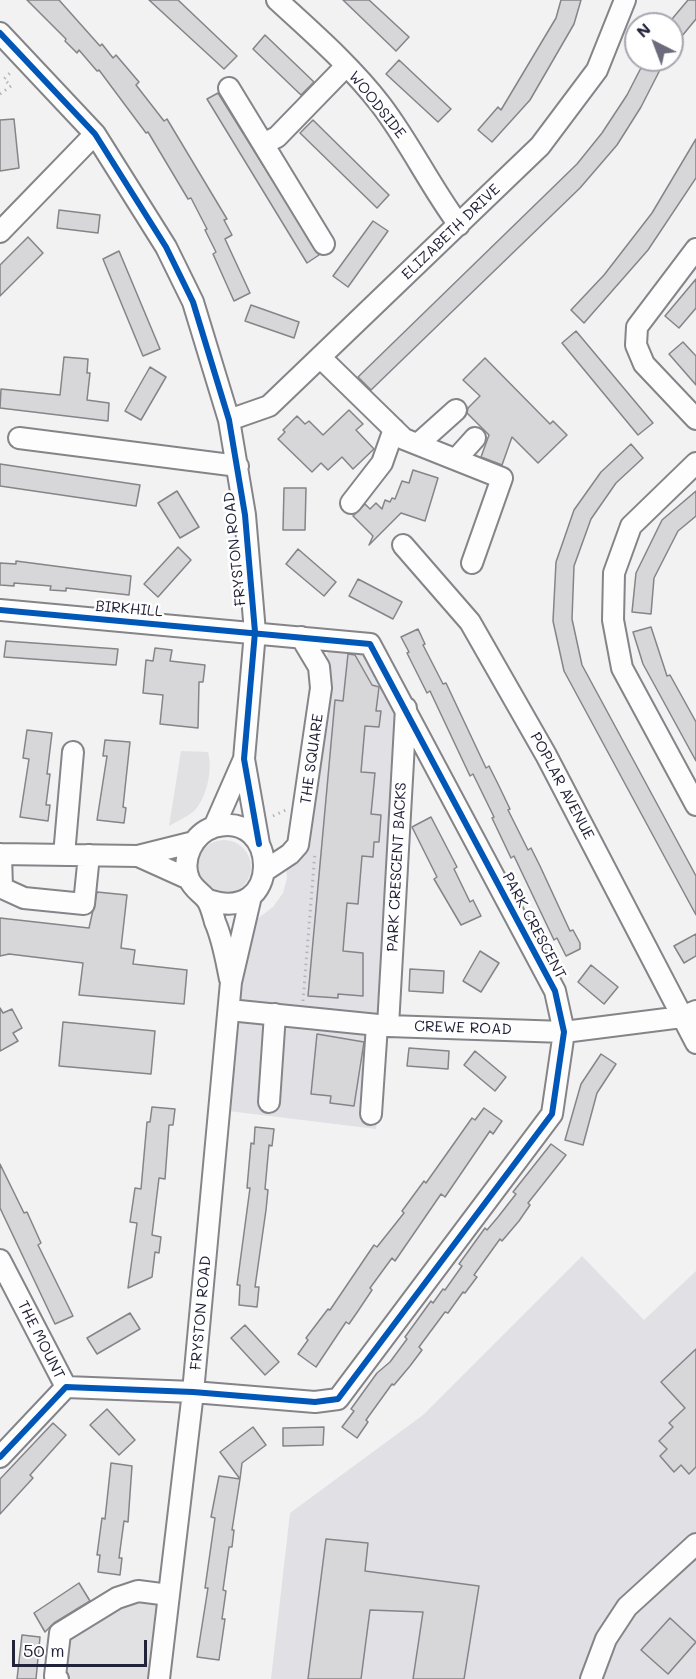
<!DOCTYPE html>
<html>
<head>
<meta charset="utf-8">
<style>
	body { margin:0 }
	#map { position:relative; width:696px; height:1679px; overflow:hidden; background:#f2f2f3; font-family:Mali,sans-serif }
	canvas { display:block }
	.north { position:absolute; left:624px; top:12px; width:60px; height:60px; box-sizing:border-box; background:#fff; border:2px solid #a7a7b1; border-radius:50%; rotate:318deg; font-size:16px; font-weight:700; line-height:24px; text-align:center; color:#22223b }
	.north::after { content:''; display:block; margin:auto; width:21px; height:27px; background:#6b6b7b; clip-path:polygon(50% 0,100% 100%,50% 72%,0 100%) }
	.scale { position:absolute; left:12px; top:1640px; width:135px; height:27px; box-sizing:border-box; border:3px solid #22223b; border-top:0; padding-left:8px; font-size:18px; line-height:21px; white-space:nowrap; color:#22223b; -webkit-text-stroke:4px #fff; paint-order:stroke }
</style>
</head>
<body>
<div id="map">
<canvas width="696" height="1679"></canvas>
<div class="north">N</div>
<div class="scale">50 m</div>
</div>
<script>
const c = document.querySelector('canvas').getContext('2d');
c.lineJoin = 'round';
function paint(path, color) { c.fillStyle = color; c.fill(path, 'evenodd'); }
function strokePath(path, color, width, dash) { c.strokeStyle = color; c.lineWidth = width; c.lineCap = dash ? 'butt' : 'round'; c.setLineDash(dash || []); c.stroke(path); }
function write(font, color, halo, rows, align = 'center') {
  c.font = font + ' Mali,sans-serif'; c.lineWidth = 5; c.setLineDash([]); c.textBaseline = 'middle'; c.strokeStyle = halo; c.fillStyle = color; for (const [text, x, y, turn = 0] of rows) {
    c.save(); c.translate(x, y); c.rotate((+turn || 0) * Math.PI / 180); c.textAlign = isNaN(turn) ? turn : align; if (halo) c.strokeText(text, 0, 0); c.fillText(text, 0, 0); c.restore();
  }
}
const built = new Path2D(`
	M329,640l41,4 36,64 -18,318 -12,103 -156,-19 24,-181 29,-22 10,-14 4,-15 -2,-26 28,-54z
	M582,1256l62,64 52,-49v408h-425l19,-166 133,-98z`);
const green = new Path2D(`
	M181,751l27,1c5,17 -1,46 -14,59 -7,6 -17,10 -25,15z
	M197 867a27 27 0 1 1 54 0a27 27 0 1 1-54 0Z
	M159,1594l-10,85h-91l2,-46 57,-35z`);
const building = new Path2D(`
	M27,0h32l41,46 2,-2 11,14 3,-3 23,27 -3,3 28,36 3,-2 60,100 -3,1 8,15 -7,4 25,54 -16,8 -21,-47 3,-2 -11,-22 2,-1 -16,-31 -3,1 -40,-67 -2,1 -47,-63 -2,1 -18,-21 -2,3 -12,-12 1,-2z
	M149,0h29l59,56 -13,13z
	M343,0h26l40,37 -13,14z
	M561,0h20l-7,24 -44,76 -38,42 -14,-12 20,-23 3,3 55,-92z
	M688,0h8v19l-24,29v-29z
	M265,35l49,47 -13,13 -48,-46z
	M399,60l52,49 -13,13 -52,-48z
	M645,60h20l-24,47 -24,38 -37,43 -209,202 -13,-13 219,-213 25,-31 25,-38z
	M218,93l101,162 -12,8 -100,-164z
	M14,119l5,49 -19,3v-51z
	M313,120l76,75 -12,13 -77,-75z
	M696,139v39l-48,72 -64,73 -13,-13 33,-35 48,-62z
	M59,210l41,5 -2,18 -41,-5z
	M373,221l15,10 -40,56 -15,-11z
	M28,237l15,16 -43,43v-31z
	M119,251l41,98 -17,7 -40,-97z
	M696,279v29l-17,20 -14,-12z
	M251,305l48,17 -5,16 -49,-17z
	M576,331l77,92 -15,12 -76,-92z
	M683,342l13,14v29l-27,-31z
	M64,357l24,2 -1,14h3l-3,27 22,3 -1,18 -108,-13 1,-19 59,6z
	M485,358l65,66 3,-3 14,14 -29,28 -26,-26 -10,28 -21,-8 8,-22 -22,-22 1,-5 12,-12 -17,-16z
	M150,367l16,10 -25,43 -16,-9z
	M349,410l14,14 -7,6 18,19 -21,20 -11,-12 -14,13 -7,-7 -9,9 -34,-33 7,-7 -2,-2 14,-14 8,8 4,-3 14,14z
	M631,444l12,14 -27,25 -25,36 -17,47 -2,53 10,46 114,211v39l-132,-244 -11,-50 3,-59 18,-52 27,-38z
	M0,464l140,21 -4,21 -136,-20z
	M413,470l25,8 -13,43 -24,-8 -32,32 4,-9 -20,-20 12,-12 5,5 6,-6 6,6 3,-9 5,2 2,-4 3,1 7,-18 7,2z
	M284,488h22l-1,42h-22z
	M177,491l22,36 -19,11 -22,-35z
	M696,491v25l-18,15 -24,47 -3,36 -19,-2 4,-39 26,-53z
	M178,547l13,13 -33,37 -14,-13z
	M298,549l38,33 -12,14 -38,-32z
	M16,561l115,15 -2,19 -63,-7v3l-16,-1 1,-4 -37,-3v3l-14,-1v-22l16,1z
	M358,579l44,23 -9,17 -44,-23z
	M651,627l16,49 3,-1 26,47v39l-53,-97 -10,-32z
	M418,629l7,15 -2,1 20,39 3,-1 40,85 3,-2 9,18 12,25 -2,1 20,40 3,-2 9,18 30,65 3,-1 7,13v6l-14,7 -9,-18 -3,2 -40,-84 -3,2 -19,-40 2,-1 -21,-43 -3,2 -40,-85 -3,2 -20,-40 2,-1 -8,-15z
	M6,641l112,8 -2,16 -112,-8z
	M155,648l17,2 -2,11 35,4 -2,17h-4l-1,46 -38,-4 3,-29 -20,-2 3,-33 7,1z
	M348,654l7,1 17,30 7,2 -3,24h5l-2,16 -14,-1 -4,46 14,1 -4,41 10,1 -2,27h-5l-1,15 -11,-1 -4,48 -11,-1 -4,48 20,2v43l-25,-2v4l-30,-2 27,-296 8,1z
	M27,730l25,3 -5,41h3l-4,31h4l-2,16 -28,-4 9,-58 -6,-1z
	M105,740l25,2 -7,65 3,1 -2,15 -27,-3 10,-64h-4z
	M431,817l26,50 -3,2 16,33 3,-2 8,16 -20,9 -27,-46 3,-2 -25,-50z
	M97,892l30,3 -6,53 14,2 -2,14 54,6 -3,34 -105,-9 4,-32 -74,-9 -9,2v-38l89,10z
	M696,934v22l-12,7 -10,-17z
	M480,951l19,12 -18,29 -18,-11z
	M591,965l27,22 -14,17 -26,-22z
	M410,969l34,2 -1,22 -34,-2z
	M0,1008l3,5 9,-4 10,19 -9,5 5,8 -18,10z
	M63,1022l92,9 -4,43 -92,-8z
	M317,1034l47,8 -10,64 -24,-3 1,-7 -20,-2z
	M409,1048l40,3 -1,18 -41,-3z
	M475,1051l31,26 -11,14 -31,-26z
	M601,1054l15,10 -19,29 -14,52 -18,-5 16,-56z
	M152,1107l23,2 -2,16h-4l-4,54 -6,-1 -7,57 9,2 -2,16 -4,-1 -3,25 -24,11 9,-65 -7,-1 5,-34 6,1 6,-67h3z
	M484,1108l18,13 -9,13 -3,-3 -45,66 -4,-3 -46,67 -3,-3 -22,30 2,2 -14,21 -9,13 -3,-2 -30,45 -18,-13 10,-14 -2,-2 22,-29 2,1 44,-65 3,2 27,-34 -2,-2 22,-30 2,2 46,-65 3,2z
	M255,1127l19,2 -2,17 -3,-1 -4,44 3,1 -2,20 -11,77h4l-2,20 -18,-2 1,-20h-3l13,-97h-3l4,-45 3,1z
	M551,1144l15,11 -38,48 2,2 -11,16 -17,20 -2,-2 -26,36 3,2 -12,16 -2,-1 -15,21 -3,-1 -26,35 3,3 -12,16 -16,19 -2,-1 -26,36 2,2 -11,16 -15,-11 12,-16 -3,-2 26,-36 13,-11 17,-23 -2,-2 26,-36 2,2 10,-14 2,1 17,-24 -3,-2 26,-36 2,2 11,-13 18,-23 -3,-2z
	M0,1164l24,49 3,-1 14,31 -3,2 35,71 -18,8 -55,-116z
	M130,1313l10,16 -43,25 -10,-16z
	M245,1325l34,37 -14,13 -34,-37z
	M696,1349v118l-7,7 -8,-9 -7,7 -14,-16 7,-7 -8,-8 14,-14 -4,-4 16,-15 -24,-26z
	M107,1409l28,31 -16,15 -29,-30z
	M53,1423l13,12 -36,40 3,3 -33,36v-35z
	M253,1427l13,18 -24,18 -2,16 -20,-27z
	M324,1427l-1,18 -40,1v-18z
	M111,1463l21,3 -4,56 -4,-1 -5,37h3l-2,17 -22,-3 2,-17h-3l5,-37 3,1z
	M219,1476l21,3 -8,51h2l-2,17h-3l-6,43 3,1 -4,28h3l-6,41 -22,-3 11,-69h-3l10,-70 -4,-1z
	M326,1539l42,4 -3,28 114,15 -15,93h-51l10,-67 -53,-2 -9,69h-53z
	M79,1583l11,18 -36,22 -9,9 -11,-19z
	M670,1618l26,24 -28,32 -27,-24z
	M22,1635l18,2 -4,42h-19z`);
const path = new Path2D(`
	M0,94l11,-8 -7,-7 8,-8
	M273,816l13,-6
	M303,1001l12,-149`);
const minor = new Path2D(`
	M277,0c36,33 74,66 104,105 29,38 49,81 78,120
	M0,33l95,101 71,113 27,55 36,118 16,95 10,117 -11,127 15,85
	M229,88l95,156
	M263,144l14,-7 69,-71
	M0,232l95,-98
	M696,249l-59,78 -1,18 8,19 52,55
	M321,358l83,81 98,39 -30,85
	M229,420l40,-14 271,-260 57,-76 28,-70
	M19,438l219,28
	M418,444l38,-34
	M457,458l18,-20
	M696,463l-65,63 -17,47 -1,47 9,48 74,137
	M351,503l31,-40 12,-34
	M403,545l67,77 76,133 150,288
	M0,610l370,34 185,347 9,41 -12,82 -214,285 -23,3 -122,-10 -127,-5 -66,70
	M214,827l29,-66
	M0,854l138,2 56,-14
	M1,854l1,34 22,10 60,6 5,-49
	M64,855l9,-103
	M138,856l51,23
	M266,870l24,-16 8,-9 23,-157 -2,-21 -18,-30
	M206,899c78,29 74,-91 8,-72 -21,7 -33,32 -25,52 4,10 13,14 18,21 4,6 6,15 8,22 8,18 11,38 15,57
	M229,1010l159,16 176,6 118,-15 14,-6
	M388,1026l18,-318
	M269,1102l6,-88
	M371,1114l6,-89
	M0,1260l66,127
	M58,1679l-3,-3 5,-43 57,-35 21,-7 31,4
	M159,1679l34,-287 38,-410 20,-86
	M591,1679l15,-40 21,-32 69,-63`);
const cycleway = new Path2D(`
	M0,33l95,101 71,113 27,55 36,118 16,95 10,117 -11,127 15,85
	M0,610l370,34 185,347 9,41 -12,82 -214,285 -23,3 -122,-10 -127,-5 -66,70`);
const streetNames = [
	["WOODSIDE",377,105,51],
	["ELIZABETH DRIVE",451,232,-44],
	["FRYSTON ROAD",235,549,-96],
	["BIRKHILL",129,609,5],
	["THE SQUARE",312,759,-82],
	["POPLAR AVENUE",562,786,62],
	["PARK CRESCENT BACKS",397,867,-87],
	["PARK CRESCENT",534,926,62],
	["CREWE ROAD",463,1028,2],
	["FRYSTON ROAD",201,1313,-85],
	["THE MOUNT",41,1340,63]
];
paint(built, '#e1e1e5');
paint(green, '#e1e1e4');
paint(building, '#d7d7d9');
strokePath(building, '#848489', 1.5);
strokePath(minor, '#848489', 24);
strokePath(path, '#b5b5b8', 3, [1.5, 4.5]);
strokePath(minor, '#fdfdfd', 20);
strokePath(cycleway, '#0057b8', 6);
write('15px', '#22223b', '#fff', streetNames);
</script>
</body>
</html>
